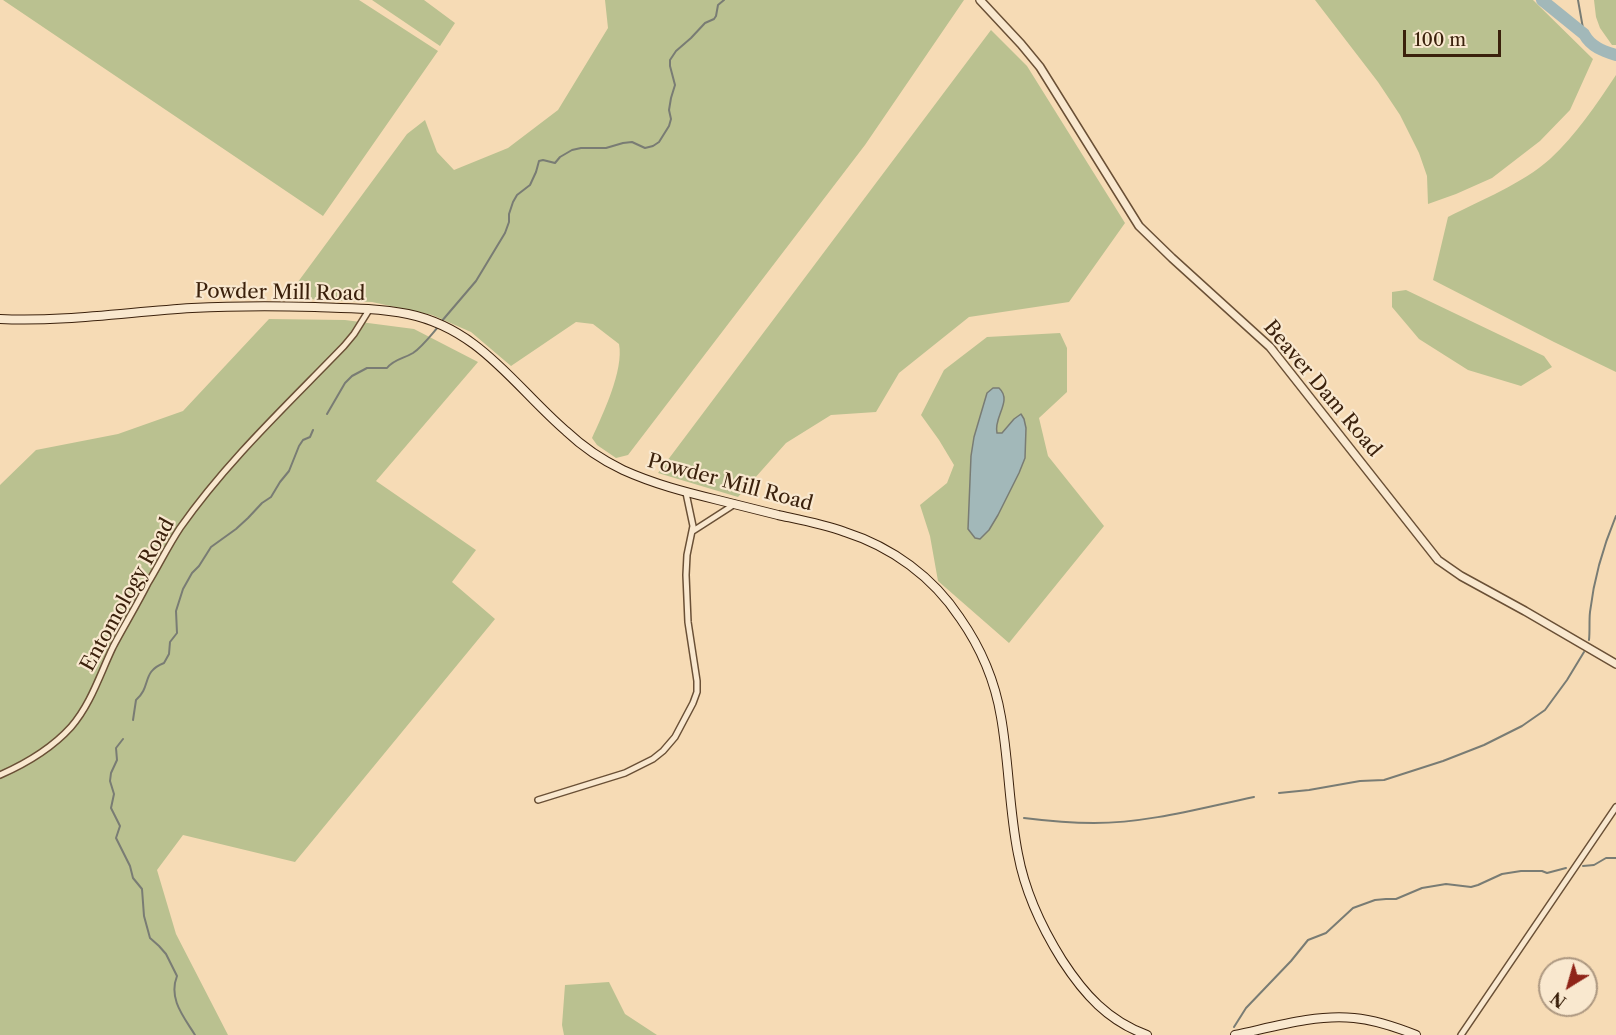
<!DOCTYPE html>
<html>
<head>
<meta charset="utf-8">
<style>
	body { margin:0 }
	#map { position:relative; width:1616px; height:1035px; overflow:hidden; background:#f6dbb5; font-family:"Libre Caslon Text",serif }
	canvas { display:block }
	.north { position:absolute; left:1538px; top:957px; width:60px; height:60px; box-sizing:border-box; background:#f9e8cf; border:2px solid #ad9881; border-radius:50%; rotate:217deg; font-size:16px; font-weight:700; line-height:24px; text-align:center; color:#3b210c }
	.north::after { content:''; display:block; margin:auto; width:21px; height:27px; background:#8f2418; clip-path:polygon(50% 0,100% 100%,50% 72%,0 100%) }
	.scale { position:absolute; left:1403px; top:30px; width:98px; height:27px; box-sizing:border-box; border:3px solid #3b210c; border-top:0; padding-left:8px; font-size:18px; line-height:21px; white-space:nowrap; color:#3b210c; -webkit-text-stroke:4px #f9e8cf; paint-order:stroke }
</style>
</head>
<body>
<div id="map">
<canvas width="1616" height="1035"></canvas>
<div class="north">N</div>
<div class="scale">100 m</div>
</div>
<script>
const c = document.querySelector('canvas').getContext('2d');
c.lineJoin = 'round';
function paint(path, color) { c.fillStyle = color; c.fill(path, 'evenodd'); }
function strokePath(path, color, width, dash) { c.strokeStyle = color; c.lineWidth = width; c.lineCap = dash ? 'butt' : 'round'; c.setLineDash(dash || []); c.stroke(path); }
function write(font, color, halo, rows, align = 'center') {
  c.font = font + ' "Libre Caslon Text",serif'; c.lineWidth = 4.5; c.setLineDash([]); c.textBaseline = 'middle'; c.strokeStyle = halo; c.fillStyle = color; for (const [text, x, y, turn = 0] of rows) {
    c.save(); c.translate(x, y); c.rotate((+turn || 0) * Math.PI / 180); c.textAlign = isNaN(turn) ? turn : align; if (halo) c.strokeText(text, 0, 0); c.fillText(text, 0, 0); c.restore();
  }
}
const green = new Path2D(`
	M3,0h356l79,51 -115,165z
	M372,0h52l31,23 -15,23z
	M605,0h359l-99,145 -237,310 -12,3 -19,-13 -5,-7c11,-24 32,-68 27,-94l-26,-20 -17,-2 -65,44 -40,-34 -39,-17 -60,-13 -53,-2 -26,-3 -1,-7 115,-156 18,-14 12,32 17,18 54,-22 50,-38 50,-82z
	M1315,0h218l60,59 -23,51 -30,31 -48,37 -36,16 -28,10 -1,-28 -8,-23 -19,-38 -22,-33z
	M1594,0h22v45h-4l-12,-17 -4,-11z
	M991,30l36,36 98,157 -56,79 -100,15 -70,56 -23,39 -45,3 -45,28 -48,54 -80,-24z
	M1616,75v297l-62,-30 -121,-62 15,-63c33,-17 74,-33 102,-58 26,-24 46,-54 66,-84z
	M1406,290l138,66 8,11 -31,19 -53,-16 -49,-31 -27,-32v-15z
	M269,319l76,1 69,9 64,33 -102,119 100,69 -24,32 43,37 -200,243 -112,-27 -26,35 19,64 52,101h-228v-550l36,-35 82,-16 65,-23z
	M1060,333l7,15v44l-28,26 9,38 56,70 -95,117 -71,-62 -8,-45 -10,-31 27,-22 7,-18 -15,-25 -18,-25 23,-45 43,-33z
	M609,982l16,32 32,21h-93l-2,-10 3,-40z`);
const water = new Path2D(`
	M993,388h6c14,13 -6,29 -2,45h5l12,-14 7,-5 3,5 2,9 -1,30 -6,15 -21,42 -9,15 -9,9 -5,-1 -7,-9 3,-73 3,-19 13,-44z`);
const stream = new Path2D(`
	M1578,0l6,34
	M441,322l35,-41 29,-48 4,-11v-8l4,-12 4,-7 13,-10 6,-13 3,-11 4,-1 12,3 5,-6 12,-7 9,-2h25l17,-5 9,-1 13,6 8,-2 6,-4 10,-16 2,-7 -2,-9 2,-12 4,-13 -5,-19v-6l6,-9 15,-13 14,-15 9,-4 2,-3 2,-11 6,-5
	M327,414l18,-31 7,-7 15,-8h20c7,-9 16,-9 26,-15 9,-6 18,-18 25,-26
	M1589,640c1,-9 0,-19 1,-28 4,-34 13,-65 26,-96
	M133,720l3,-20c16,-14 5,-28 28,-37l5,-9 1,-12 7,-9 -1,-22 7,-22 9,-16 7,-7 12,-19 25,-18 12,-11 14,-15 9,-6 9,-15 9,-11 10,-25 4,-6 7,-3 3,-7
	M123,739l-7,9 1,12 -6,13 -1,8 4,13 -3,14 9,18 -4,12 14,28 3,12 9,11 2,27 6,22 9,8 7,8 11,22c-9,23 7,41 18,59
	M1279,793l30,-3 51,-9 24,-1 59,-19 41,-16 38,-19 23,-16 22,-30 17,-28
	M1024,818c24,3 47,5 70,5 54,0 107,-15 160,-26
	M1583,866l11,-1 12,-7h10
	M1234,1027l12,-19 45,-47 17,-21 18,-7 27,-25 22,-8 11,-1h10l26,-11 24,-4 25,3 7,-2 24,-11 19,-3h21l5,2 19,-5`);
const river = new Path2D(`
	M1542,0l42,34c7,13 19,17 32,21`);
const minor = new Path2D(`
	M693,531l42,-27
	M0,775c25,-11 52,-27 71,-48 20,-23 29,-53 42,-80 11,-21 24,-42 35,-64 11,-18 20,-37 32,-55 47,-67 107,-123 164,-182l10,-12 15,-24
	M538,800l87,-27 28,-14 10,-8 12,-14 18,-34 4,-11v-11l-9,-59 -2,-47 1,-20 6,-29 -7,-33
	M1461,1035l155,-228`);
const tertiary = new Path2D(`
	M980,0l41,44 19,23 99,159 33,32 98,89 168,213 23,16 64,35 91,53`);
const secondary = new Path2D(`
	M0,319c64,3 128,-7 192,-11 41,-2 82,-2 123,-1 31,1 62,1 93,7 72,15 106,72 158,117 17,16 36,29 57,39 31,14 62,22 95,30 20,5 40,10 60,15 23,5 45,9 67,17 47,15 88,45 115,86 21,30 35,63 41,99 8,45 8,92 17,137 7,38 24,74 44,106 22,34 46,61 85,75
	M1235,1035c38,-8 80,-21 119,-17 21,2 42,9 62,17`);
const streetNames = [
	["Powder Mill Road",280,293,1],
	["Beaver Dam Road",1322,389,50],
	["Powder Mill Road",730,483,15],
	["Entomology Road",128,595,-61]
];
paint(green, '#bac190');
paint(water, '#a2b8b9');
strokePath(water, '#797c74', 1.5);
strokePath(stream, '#797c74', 2);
strokePath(river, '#a2b8b9', 12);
strokePath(minor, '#6a5036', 8);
strokePath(tertiary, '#6a5036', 10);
strokePath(secondary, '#3b210c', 10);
strokePath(minor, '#f9e8cf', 5);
strokePath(tertiary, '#f9e8cf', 7);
strokePath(secondary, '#f9e8cf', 8);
write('20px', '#3b210c', '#f9e8cf', streetNames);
</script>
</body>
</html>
